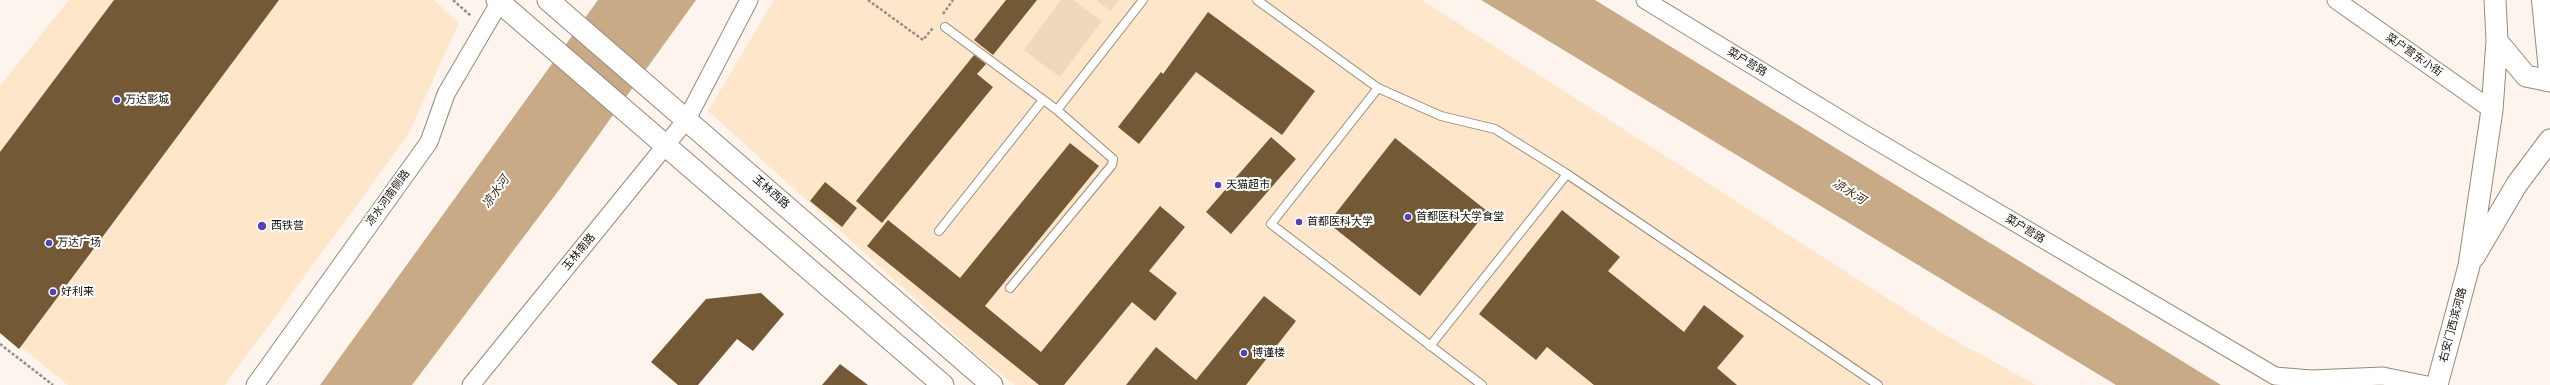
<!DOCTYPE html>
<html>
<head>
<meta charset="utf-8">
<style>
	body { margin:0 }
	canvas { display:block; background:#fdf5ed }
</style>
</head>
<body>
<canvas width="2550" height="385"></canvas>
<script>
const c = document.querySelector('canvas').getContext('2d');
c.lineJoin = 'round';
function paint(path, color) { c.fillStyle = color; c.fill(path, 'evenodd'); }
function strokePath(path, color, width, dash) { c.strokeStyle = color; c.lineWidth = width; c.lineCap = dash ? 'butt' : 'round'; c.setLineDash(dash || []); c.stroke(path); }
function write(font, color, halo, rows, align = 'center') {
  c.font = font + ' Literata,"Noto Sans SC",serif'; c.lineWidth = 4; c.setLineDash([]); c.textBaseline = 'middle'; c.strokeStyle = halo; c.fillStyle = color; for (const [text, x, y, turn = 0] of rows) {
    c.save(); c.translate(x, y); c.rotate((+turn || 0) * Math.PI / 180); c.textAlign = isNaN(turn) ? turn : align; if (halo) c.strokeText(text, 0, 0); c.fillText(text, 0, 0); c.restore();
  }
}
const built = new Path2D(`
	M69,0h365l25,23 -51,112 -183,250h-157l-68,-55v-244z
	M774,0h648l518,332 96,53h-1021l-28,-21 -279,-253z`);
const green = new Path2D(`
	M1061,0h12l29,21 -42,56 -36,-27z
	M1096,0h23l-8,11z`);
const water = new Path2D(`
	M598,0h98l-137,190 -147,195h-92z
	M1481,0h114l626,385h-105z`);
const building = new Path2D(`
	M114,0h165l-260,349 -19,-16v-181z
	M1006,0h31l-44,55 -19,-15z
	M1208,12l107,79 -33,44 -86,-63 -57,72 -21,-17 43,-55 2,2z
	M974,55l12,9 -9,10 16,13 -111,136 -26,-22z
	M1271,137l25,22 -65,75 -25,-22z
	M1395,138l92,73 -67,85 -92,-73z
	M1070,143l29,23 -114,140 56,46 119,-146 25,21 -36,44 28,22 -22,28 -23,-19 -68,83h-25l-172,-139 21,-26 72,58z
	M825,182l32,26 -15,19 -32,-26z
	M1562,210l58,47 -12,14 76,61 20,-27 40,31 -27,32 20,17h-143l-47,-38 -11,13 -57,-46z
	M761,293l23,21 -31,37 -16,-12 -39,46h-20l-27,-23 55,-63z
	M1264,296l32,25 -50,64h-120l30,-38 40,33z
	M840,364l28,21h-46z`);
const path = new Path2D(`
	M453,0l18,16
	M868,0l55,40 10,-12
	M943,14l10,-14
	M0,344l53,41`);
const service = new Path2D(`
	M1257,0l121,88 63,28 54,13 72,45 311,211
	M945,27l112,83 56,49 -1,6 -102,123
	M1378,88l-107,136 211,161
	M1057,110l86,-110
	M939,231l104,-131
	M1430,346l137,-172`);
const minor = new Path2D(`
	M1645,0l218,133 412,243 36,3 72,-3 44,9
	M2336,0l156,110
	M255,385l174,-243 17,-48 55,-94
	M471,385l216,-266 62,-119`);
const tertiary = new Path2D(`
	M497,0l446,385
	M548,0l444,385
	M2497,41l29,35 24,5
	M2474,257l43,-73 33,-44
	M2437,385l32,-119 23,-156 5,-69 -2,-41`);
const trunk = new Path2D(`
	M2543,0l7,71`);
const markers = [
	[117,100,4,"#4f42ba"],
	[1218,185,4,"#4f42ba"],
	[1408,217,4,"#4f42ba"],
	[1299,222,4,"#4f42ba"],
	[262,226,5,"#4f42ba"],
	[49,243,4,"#4f42ba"],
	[53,292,4,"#4f42ba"],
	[1244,353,4,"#4f42ba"]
];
const streetNames = [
	["菜户营东小街",2414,55,35],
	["菜户营路",1747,62,31],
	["玉林西路",771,192,41],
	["凉水河南侧路",388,198,-54],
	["菜户营路",2025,229,31],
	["玉林南路",579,252,-50],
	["右安门西滨河路",2453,325,-75]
];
const poiNames = [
	["万达影城",125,100],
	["天猫超市",1226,185],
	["首都医科大学食堂",1416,217],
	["首都医科大学",1307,222],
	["西铁营",271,226],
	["万达广场",57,243],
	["好利来",61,292],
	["博谨楼",1252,353]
];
const waterNames = [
	["凉水河",496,192,-54],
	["凉水河",1849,192,32]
];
paint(built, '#fee6cb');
paint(green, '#f0d8bb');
paint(water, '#c9aa86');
paint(building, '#745937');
strokePath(service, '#998975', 10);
strokePath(minor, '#998975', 19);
strokePath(tertiary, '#998975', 23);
strokePath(trunk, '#998975', 24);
strokePath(path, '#958e86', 2.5, [3, 2]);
strokePath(service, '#fff', 8);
strokePath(minor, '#fff', 17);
strokePath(tertiary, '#fff', 21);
strokePath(trunk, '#fff', 22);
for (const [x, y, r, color] of markers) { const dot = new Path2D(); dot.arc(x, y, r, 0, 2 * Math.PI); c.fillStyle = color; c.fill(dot); strokePath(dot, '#fff', 1.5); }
write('11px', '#17110a', '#fff', streetNames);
write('11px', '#17110a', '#fff', poiNames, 'left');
write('italic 12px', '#3c2708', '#fff', waterNames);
</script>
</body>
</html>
